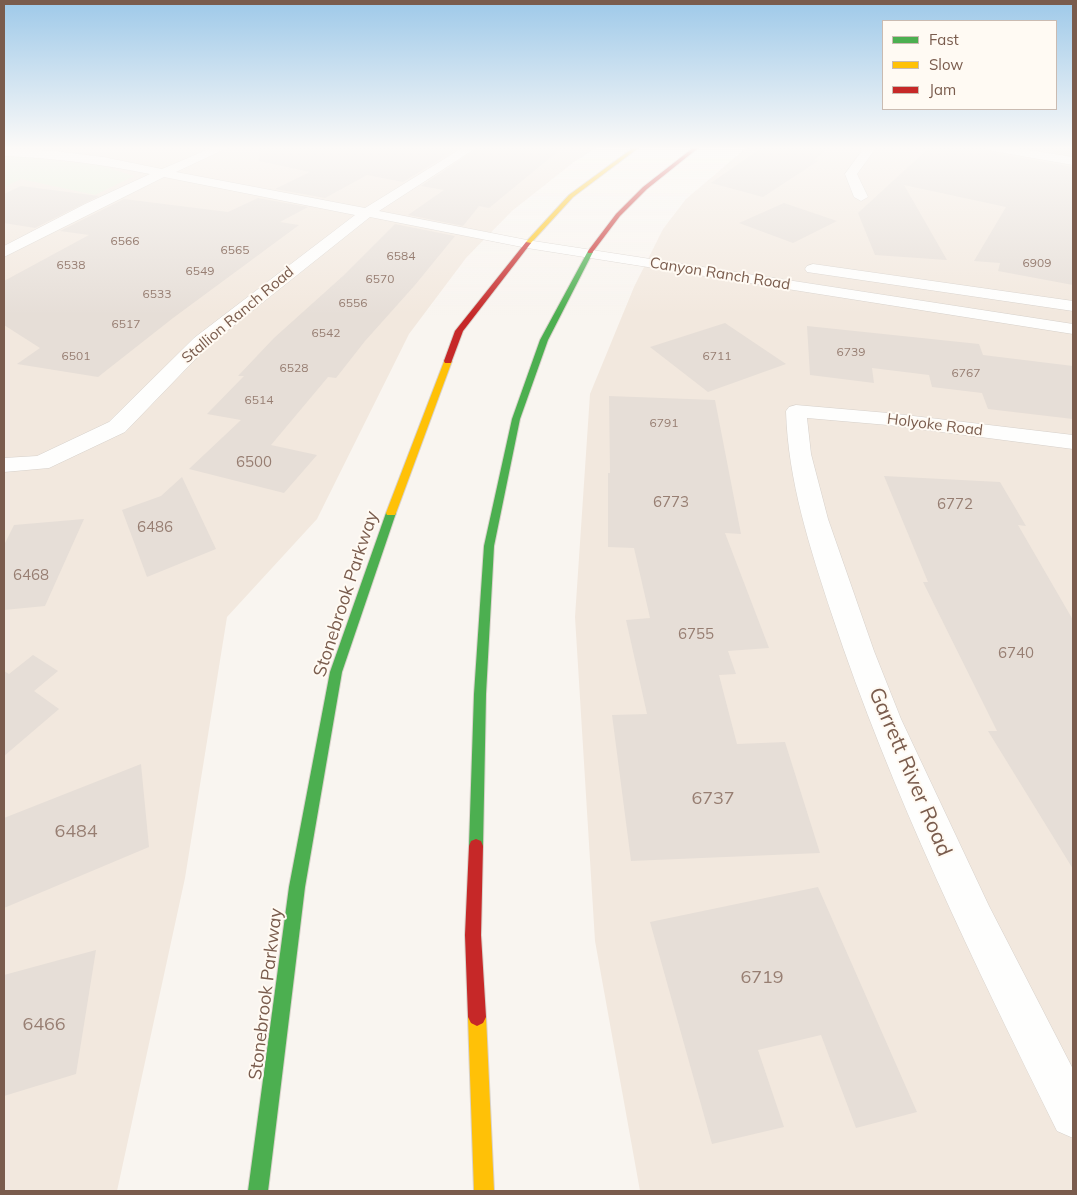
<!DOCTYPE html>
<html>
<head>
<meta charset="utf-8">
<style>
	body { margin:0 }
	#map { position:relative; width:1077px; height:1195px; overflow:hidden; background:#f9f5f0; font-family:Mulish,sans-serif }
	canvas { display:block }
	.frame { position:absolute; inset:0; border:5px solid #7a5c4d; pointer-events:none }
	.legend { position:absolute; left:882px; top:20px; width:175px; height:90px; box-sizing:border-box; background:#fffaf3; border:1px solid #cabbb1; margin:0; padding:6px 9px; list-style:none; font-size:15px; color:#7a5c4d }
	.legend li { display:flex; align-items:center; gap:10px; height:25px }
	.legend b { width:25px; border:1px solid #cabbb1 }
</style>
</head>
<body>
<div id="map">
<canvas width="1077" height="1195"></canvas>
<div class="frame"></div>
<ul class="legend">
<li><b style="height:6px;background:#4caf50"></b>Fast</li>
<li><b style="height:6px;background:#ffc107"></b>Slow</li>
<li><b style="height:6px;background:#c62828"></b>Jam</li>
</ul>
</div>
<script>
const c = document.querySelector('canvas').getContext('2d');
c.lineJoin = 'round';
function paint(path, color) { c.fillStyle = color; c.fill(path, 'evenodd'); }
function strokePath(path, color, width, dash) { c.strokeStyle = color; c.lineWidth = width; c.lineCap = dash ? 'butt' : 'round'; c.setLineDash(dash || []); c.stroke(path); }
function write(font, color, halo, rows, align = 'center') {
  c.font = font + ' Mulish,sans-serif'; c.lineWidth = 4; c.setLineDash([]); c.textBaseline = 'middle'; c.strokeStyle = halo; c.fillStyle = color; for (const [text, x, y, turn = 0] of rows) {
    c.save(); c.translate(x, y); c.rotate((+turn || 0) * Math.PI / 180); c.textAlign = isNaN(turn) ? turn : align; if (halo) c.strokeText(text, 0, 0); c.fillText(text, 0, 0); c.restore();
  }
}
const residential = new Path2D(`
	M4,148h592l-22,14 -62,49 -46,47 -57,76 -92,185 -90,98 -42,261 -68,313h-113z
	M746,148h327v1043h-433l-45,-250 -20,-324 15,-223 44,-107 29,-58 23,-30z`);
const green = new Path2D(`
	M4,155l95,10 35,11 -39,19 -74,-16 -17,8z`);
const building = new Path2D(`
	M260,148h198l-55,34 -36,-7 -42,23 -50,-9 35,-17 -51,-11z
	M478,148h84l-73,60 -10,-2 -16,20 -55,-11 36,-25 -23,-4z
	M761,148h68l-15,12 4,1 -55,36 -52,-14z
	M929,148h56l8,5 80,14v118l-75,-14 2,-8 -26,-2 32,-54 -102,-22 43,75 -72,-5 -17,-42z
	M1029,148h44v7z
	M21,186l78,10 -64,32 -31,-5v-29z
	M258,198l50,9 -28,15 19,3 -126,93 -75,59 -81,-13 23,-16 -36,-23v-44l85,-46 -29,-4 64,-32 104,13z
	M784,203l53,18 -44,22 -54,-20z
	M395,224l60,12 -40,49 -50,56 -29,37 -8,-1 -57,68 46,10 -33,38 -95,-24 52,-49 -34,-6 37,-38h-6l36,-38 69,-62z
	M725,323l61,41 -78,28 -58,-45z
	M807,326l172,18 4,11 90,11v53l-85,-10 -6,-16 -50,-6 -3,-12 -57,-7 2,15 -64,-8z
	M609,396l106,4 26,134 -16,-1 44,115 -41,3 8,23 -17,1 18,69 48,-2 35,111 -189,8 -19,-146 35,-1 -21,-94 24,-2 -16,-70 -26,-1v-74h2z
	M884,476l116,6 26,44 -8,-1 55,95v249l-85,-138h9l-74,-149h5z
	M182,477l34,72 -69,28 -25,-67 39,-14z
	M84,519l-39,87 -41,4v-65l10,-20z
	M33,655l25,16 -24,20 25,18 -55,47v-85l5,3z
	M141,764l8,83 -145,61v-90z
	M818,887l99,225 -61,16 -35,-93 -63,15 26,77 -72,17 -62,-222z
	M96,950l-20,124 -72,22v-121z`);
const street = new Path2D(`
	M4,148l51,3 48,6 59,12 49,-21h16l-51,24 189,36 97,-60h14l-97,63 148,29 546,84v10l-546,-86 -157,-31 -162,129 -83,86 -76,36 -45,4v-14l33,-2 72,-34 85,-84 161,-123 -191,-38 -160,80v-11l81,-42 65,-30c-49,-10 -96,-16 -146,-18z
	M864,148h12l-19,26 11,23 -7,4 -7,-4 -9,-23z
	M987,148h29l57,9v8l-80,-14z
	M813,264l260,37v10l-266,-39 -2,-3 2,-3z
	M796,405l92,8 185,22v14l-185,-24 -81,-7 4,36 17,65 46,132 27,68 88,187 84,163v69l-16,-7c-83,-168 -166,-338 -225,-516 -22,-67 -44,-134 -46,-204l3,-4z`);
const fast = new Path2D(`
	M588,251l5,1 -45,88 -28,79 -26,127 -8,148 -3,152 -2,5 -5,2 -5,-2 -2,-5 5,-152 10,-148 28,-127 28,-79z
	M391,510l5,3 -54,159 -37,215 -37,304h-20l41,-304 41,-215 56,-159z`);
const slow = new Path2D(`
	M633,148h5l-65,49 -43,47h-4v-2l43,-47z
	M445,359l7,2 -56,152 -1,2h-8l-1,-2z
	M477,1008l6,3 3,6 8,174h-20l-6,-174 3,-6z`);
const jam = new Path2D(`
	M693,148h5l-51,41 -27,27 -28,37h-4v-2l28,-37 27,-27z
	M526,242l5,1 -68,88 -12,32h-6l-1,-2 11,-30z
	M476,839l5,2 2,5 -2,89 5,82 -3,6 -6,3 -6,-3 -3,-6 -3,-82 4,-89 2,-5z`);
const farNumbernames = [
	["6566",125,241],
	["6565",235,250],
	["6584",401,256],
	["6909",1037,263],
	["6538",71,265],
	["6549",200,271],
	["6570",380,279],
	["6533",157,294],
	["6556",353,303],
	["6517",126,324],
	["6542",326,333],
	["6739",851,352],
	["6501",76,356],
	["6711",717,356],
	["6528",294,368],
	["6767",966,373],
	["6514",259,400],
	["6791",664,423]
];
const farStreetnames = [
	["Canyon Ranch Road",720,274,9],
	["Stallion Ranch Road",238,315,-40],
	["Holyoke Road",935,425,7]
];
const numberNames = [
	["6500",254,462],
	["6773",671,502],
	["6772",955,504],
	["6486",155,527],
	["6468",31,575],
	["6755",696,634],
	["6740",1016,653]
];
const streetNames = [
	["Stonebrook Parkway",346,594,-72],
	["Stonebrook Parkway",266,994,-83]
];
const nearNumbernames = [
	["6737",713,799],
	["6484",76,832],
	["6719",762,978],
	["6466",44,1025]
];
const nearStreetnames = [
	["Garrett River Road",910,772,67]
];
paint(residential, '#f2e8de');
paint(green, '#e7f0db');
paint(building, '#e6ded7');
strokePath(street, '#d7d1cb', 1);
strokePath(fast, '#d9d2cb', 2);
strokePath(slow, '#d9d2cb', 2);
strokePath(jam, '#d9d2cb', 2);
paint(street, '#fefefd');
paint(fast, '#4caf50');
paint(slow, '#ffc107');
paint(jam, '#c62828');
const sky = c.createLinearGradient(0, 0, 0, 315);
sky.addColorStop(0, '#9ec9e9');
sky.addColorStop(0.47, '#fcfaf8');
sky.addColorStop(1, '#fcfaf800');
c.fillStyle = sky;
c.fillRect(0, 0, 1077, 315);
write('12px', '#977e72', null, farNumbernames);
write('15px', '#7a5c4d', '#fffaf3', farStreetnames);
write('15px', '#977e72', null, numberNames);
write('18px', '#7a5c4d', '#fffaf3', streetNames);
write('18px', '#977e72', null, nearNumbernames);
write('21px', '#7a5c4d', '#fffaf3', nearStreetnames);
</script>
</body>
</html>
